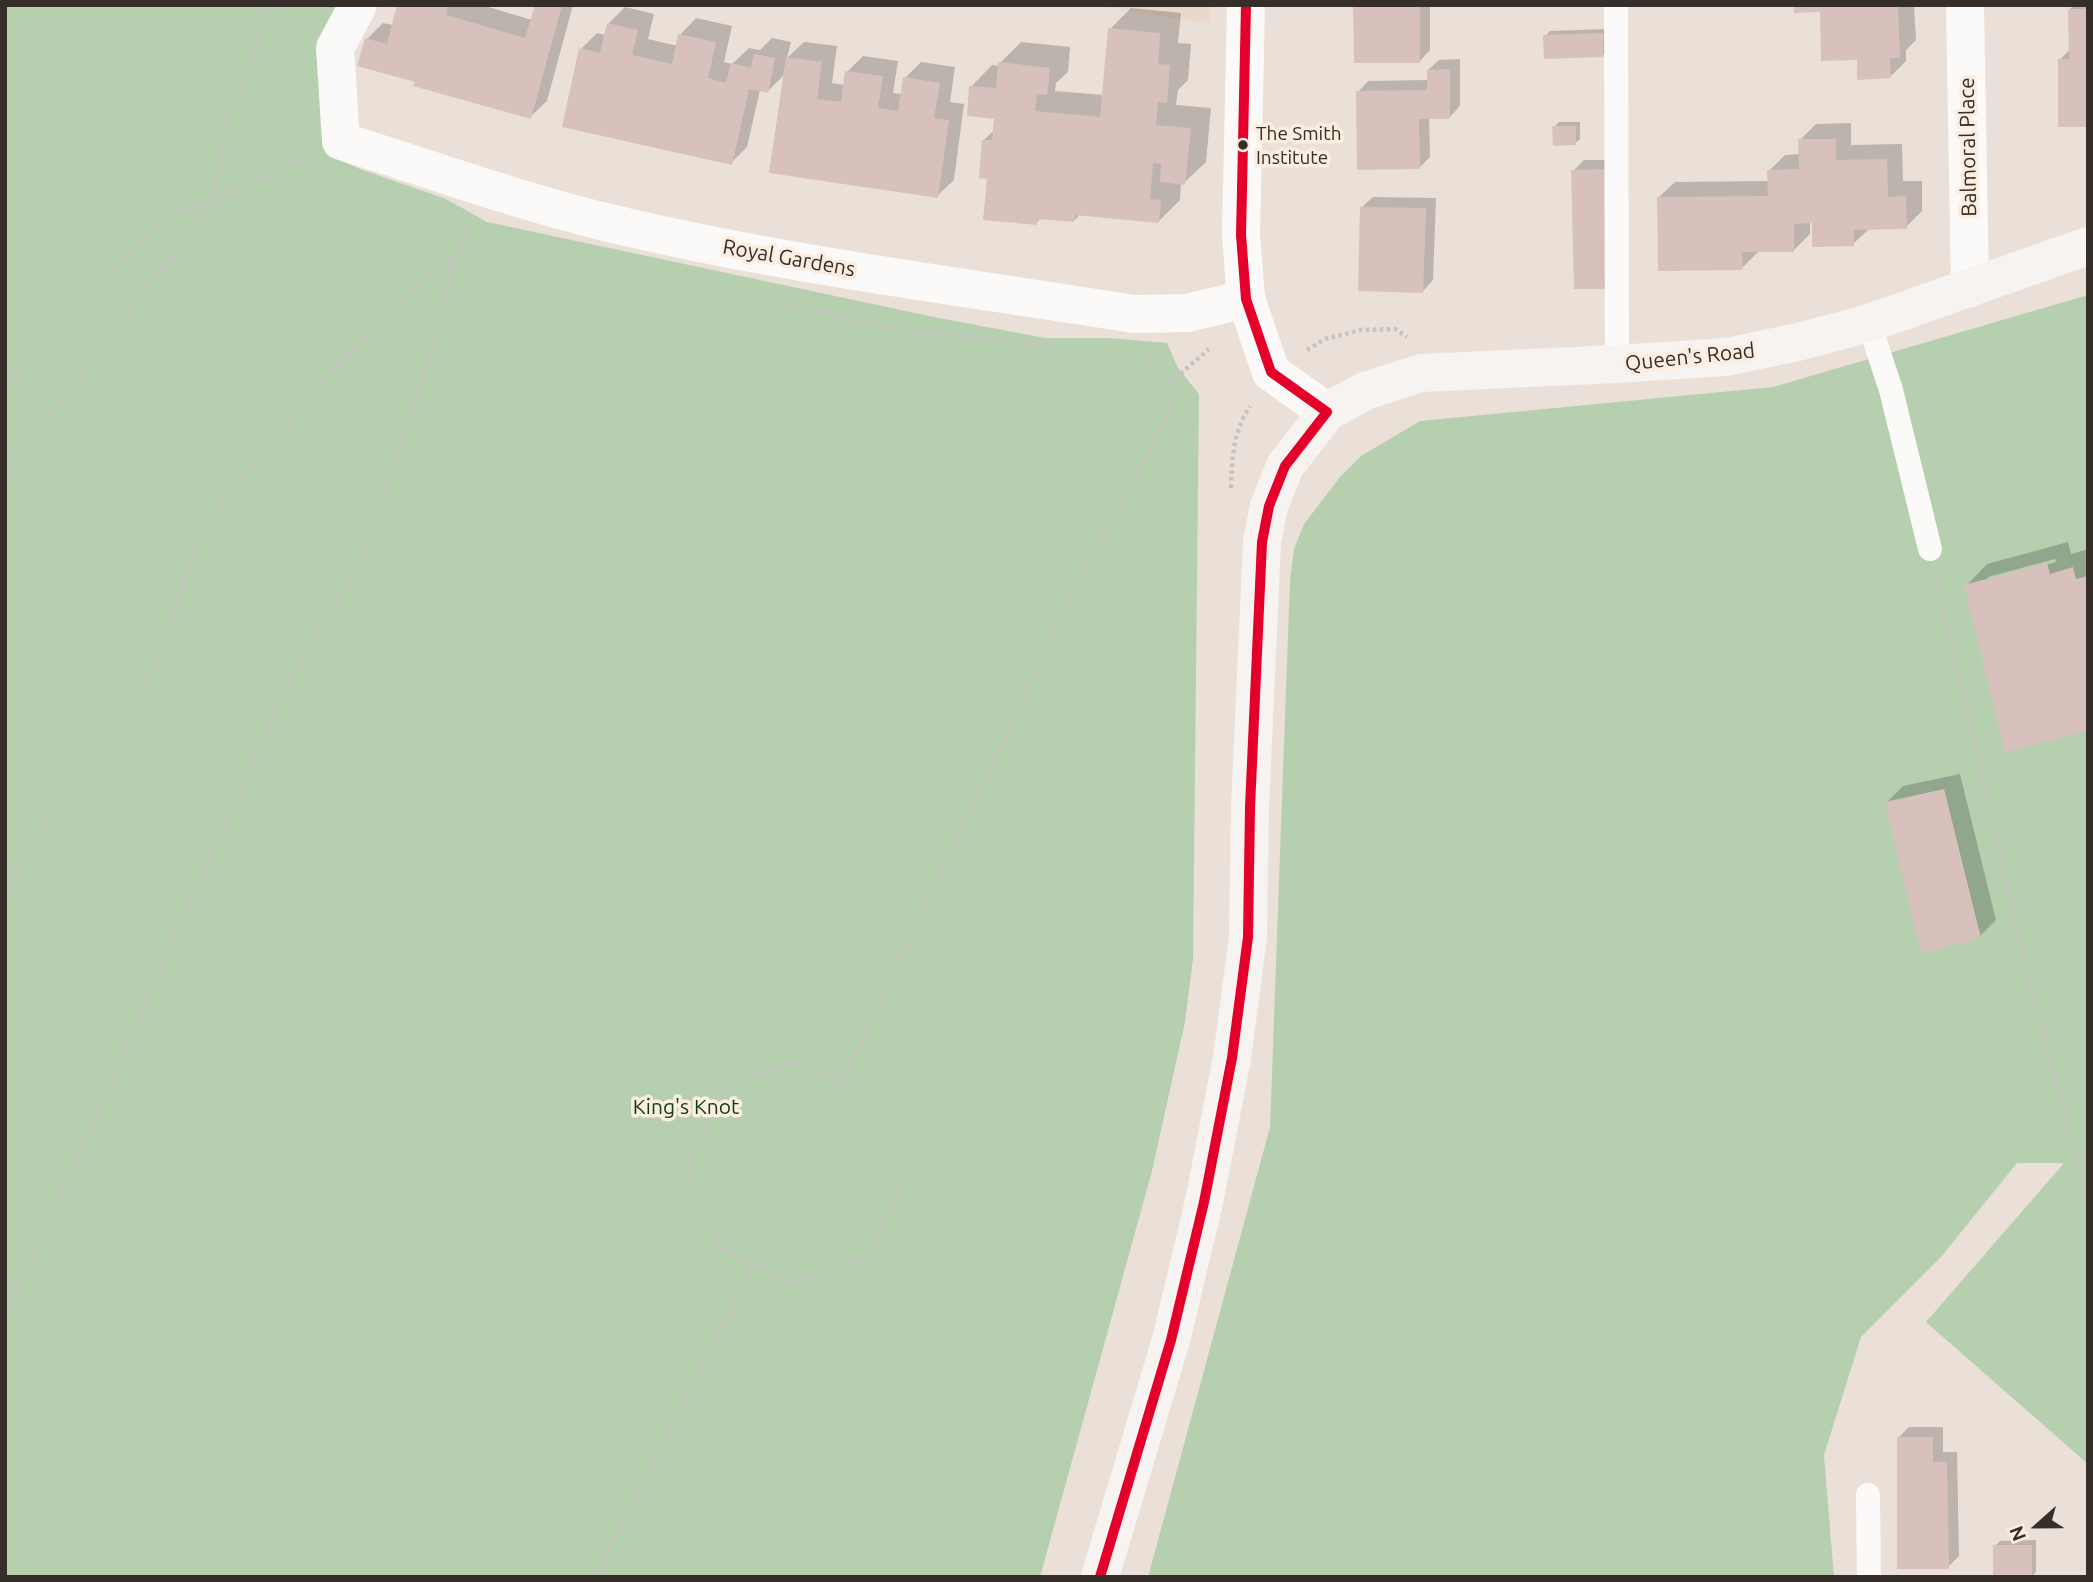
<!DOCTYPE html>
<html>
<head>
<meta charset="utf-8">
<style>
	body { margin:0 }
	#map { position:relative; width:2093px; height:1582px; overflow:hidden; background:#eae0d8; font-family:Ubuntu,sans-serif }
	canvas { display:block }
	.frame { position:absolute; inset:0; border:7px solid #362e29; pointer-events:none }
	.north { position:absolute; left:2002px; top:1491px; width:70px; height:70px; -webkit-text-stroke:5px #fcede1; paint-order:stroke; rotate:249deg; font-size:19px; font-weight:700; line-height:28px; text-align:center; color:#362e29 }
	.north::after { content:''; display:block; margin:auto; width:24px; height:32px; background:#362e29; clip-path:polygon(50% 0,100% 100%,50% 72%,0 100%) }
</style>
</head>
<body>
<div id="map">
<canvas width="2093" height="1582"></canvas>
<div class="frame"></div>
<div class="north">N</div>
</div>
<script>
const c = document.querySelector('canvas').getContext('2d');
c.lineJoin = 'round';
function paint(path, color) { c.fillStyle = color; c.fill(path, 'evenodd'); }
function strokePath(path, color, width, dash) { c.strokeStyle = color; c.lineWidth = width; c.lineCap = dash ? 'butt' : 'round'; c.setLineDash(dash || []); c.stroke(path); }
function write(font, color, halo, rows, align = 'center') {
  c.font = font + ' Ubuntu,sans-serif'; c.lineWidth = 7; c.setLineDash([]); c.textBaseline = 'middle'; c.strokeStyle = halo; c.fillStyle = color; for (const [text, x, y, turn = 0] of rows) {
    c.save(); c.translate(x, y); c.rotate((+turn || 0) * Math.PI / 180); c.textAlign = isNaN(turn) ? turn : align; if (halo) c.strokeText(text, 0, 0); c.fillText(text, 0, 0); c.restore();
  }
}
const built = new Path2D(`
	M1097,5h112v19z`);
const green = new Path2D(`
	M5,5h339l-26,48 8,101 34,15 86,30 41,23 447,95 111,21h64l58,5 11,25 21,26 -6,565 -8,63 -33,149 -112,406h-1035z
	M2088,295v1169l-162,-142 138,-159h-47l-76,94 -80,80 -37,118 10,122h-686l122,-450 20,-547 4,-31 10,-25 36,-47 21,-21 59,-35 353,-34z`);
const shadow = new Path2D(`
	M399,5h83l50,15 5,-15h36l-26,96 -17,16 -113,-36 -50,-42 16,-16 10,2z
	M1355,5h75v45l-10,11z
	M1796,5h118l2,35 -10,10v11l-16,16 -32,-19 -37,-48z
	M2074,5h14v120l-28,-65 11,-12 -1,-39z
	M625,7l29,7 -6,25 30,7 2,-11 16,-17 36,8 -8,36 8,2 17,-16 11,2 12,-12 19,4 -4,16 17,-16 33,4 -5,37 13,2 2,-13 16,-16 35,5 -5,32 9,1 3,-16 16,-16 34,5 -5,35 14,2 -10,76 -17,16 -152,-122 -17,17 -8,-1 -13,57 -16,16 -150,-114 16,-16 9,2 3,-12z
	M1131,8l50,5 -3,30 13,1 -3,36 -10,10 -2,15 35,3 -5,54 -22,21h-3l-1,17 -21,21 -79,-7 -6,7 -33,-3 -5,5 -47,-45 -5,-38 11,-11 1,-11 -25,-31 21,-22 7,1 1,-3 21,-21 49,5 -2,25 -12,11 -1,8 49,4 6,-66z
	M1607,29l1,21 -5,5 -58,-19 5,-5z
	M1460,59v47l-10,11h-21l1,40 -11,11 -61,-76 10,-11 60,-1v-10l11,-10z
	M1559,122h21v17l-5,4 -21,-16z
	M1851,123v22l51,-1 1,37h19v30l-16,16 -36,1 -17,16 -39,-22h-4v12l-16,16 -36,2 -16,16 -84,-70 17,-16 94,-1v-10l16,-16 15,-1v-14l16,-16z
	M1584,160h34l2,116 -47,-105z
	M1373,197l63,1 -3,82 -10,11 -61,-84z
	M2068,542l3,12 17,-5v180l-122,-143 21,-22zM2055,559l1,3 -68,18v-3z
	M1960,774l36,146 -16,16 -93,-134 16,-16z
	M1909,1427h34v25h14l2,104 -11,11 -50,-129z
	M2036,1540v32l-5,5 -36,-31 5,-5z`);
const building = new Path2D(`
	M397,5h49l2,1 -2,9 79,23 10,-33h27l-31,114 -118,-33 2,-4 -58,-16 8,-28 22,6z
	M1353,5h67v58h-66z
	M1794,5h104l2,53h-10l1,20 -34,2v-20l-36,1 -1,-49 -26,1z
	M2068,9h20v118h-30v-68h11z
	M607,23l31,7 -6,25 40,9 6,-30 38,8 -8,36 18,5 5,-20 20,5 3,-14 21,4 -7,35 -19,-4 -17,76 -170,-38 17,-79 21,5z
	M1108,28l52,5 -2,31 12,1 -3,38 -9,-1 -2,23 35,3 -6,57 -25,-3 1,-18 -8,-1 -3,36 11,1 -2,23 -84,-8 -1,7 -37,-3v6l-54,-5 4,-41 -8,-1 3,-38h10l2,-21 -27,-3 2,-30 27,2 2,-26 52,6 -3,27 -10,-1 -2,17 65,6z
	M1603,33v24l-59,2 -1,-24z
	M786,57l36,5 -5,37 24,3 4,-31 38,5 -5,32 20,3 5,-34 37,6 -6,35 15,2 -11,78 -169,-25z
	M1450,69v50h-31l1,50 -63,1 -1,-79 71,-1v-20z
	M1552,126h24v19l-23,1z
	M1798,139h38v21l51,-1 1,38 18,-1 1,33 -53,1v16l-42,1v-24l-18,1v28h-52l1,18 -85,1 -1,-74 111,-1 -1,-26 32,-1z
	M1608,169l2,120h-36l-3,-119z
	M1360,207l66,1 -3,85 -65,-2z
	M2047,563l3,11 23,-7 3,12 12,-3v155l-83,21 -41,-167z
	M1944,789l37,149 -60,15 -36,-151z
	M1897,1437h36v25h14l2,107h-52z
	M1993,1545h39v32h-39z`);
const path = new Path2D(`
	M789,303l95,25 173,17
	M1307,350l18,-11 36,-9 34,-1 12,8
	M1170,383l39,-34
	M5,385l50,-46 85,-97 38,-29 36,-13 92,-43
	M5,476l209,-276 10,-71 48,-124
	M1231,488c1,-32 2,-55 19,-82
	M1937,580l91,397 60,224
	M5,892l82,-138 74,-94 33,-115 42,-61 82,-98 72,-77 67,-55
	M798,1062l45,18 37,18 27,80 -42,81 -73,25 -74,-37 -30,-83 41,-83z
	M843,1080l220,-466 116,-221 -34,-38
	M5,1312l42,-86 240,-542 82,-136 52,-163 36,-131 12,-31
	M596,1577l158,-312`);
const service = new Path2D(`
	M1616,5l1,359
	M1869,323l22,67 39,159
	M1868,1495l1,82`);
const minor = new Path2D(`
	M358,5l-23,43 6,93c88,28 175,59 264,81 174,42 353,64 529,92l53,-1 59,-14
	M1965,5l5,283`);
const tertiary = new Path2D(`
	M1246,5l-5,230 5,64 25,73 56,40`);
const secondary = new Path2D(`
	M1100,1577l71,-237 33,-138 28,-144 16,-121 2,-130 12,-265 7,-36 16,-40 42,-54 38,-21 56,-18 196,-9 109,-7 72,-15 71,-19 219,-77`);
const bus1 = new Path2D(`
	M1246,5l-5,230 5,64 25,73 56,40
	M1100,1577l71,-237 33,-138 28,-144 16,-121 2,-130 12,-265 7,-36 16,-40 42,-54`);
const markers = [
	[1243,145,6,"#362e29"]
];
const busNames = [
	["The Smith",1256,134],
	["Institute",1256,158]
];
const streetNames = [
	["Balmoral Place",1968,147,-91],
	["Royal Gardens",789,258,10],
	["Queen's Road",1690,357,-6]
];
const parkNames = [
	["King's Knot",686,1107]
];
paint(built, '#ebd8ca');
paint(green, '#b6d0af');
paint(shadow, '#0003');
paint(building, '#d8c1bd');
strokePath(path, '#c6c3c0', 4.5, [3.5, 3.5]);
strokePath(service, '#fcfaf9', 24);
strokePath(minor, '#fcfaf9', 38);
strokePath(tertiary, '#fcfaf9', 38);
strokePath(secondary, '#f7f3f0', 38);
strokePath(bus1, '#e4002b', 10);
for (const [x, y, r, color] of markers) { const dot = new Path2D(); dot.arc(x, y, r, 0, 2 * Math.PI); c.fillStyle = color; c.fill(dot); strokePath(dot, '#fcede1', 2.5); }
write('19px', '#362e29', '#fcede1', busNames, 'left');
write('21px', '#362e29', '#fcede1', streetNames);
write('21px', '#0b3e11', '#fcede1', parkNames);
</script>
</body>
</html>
